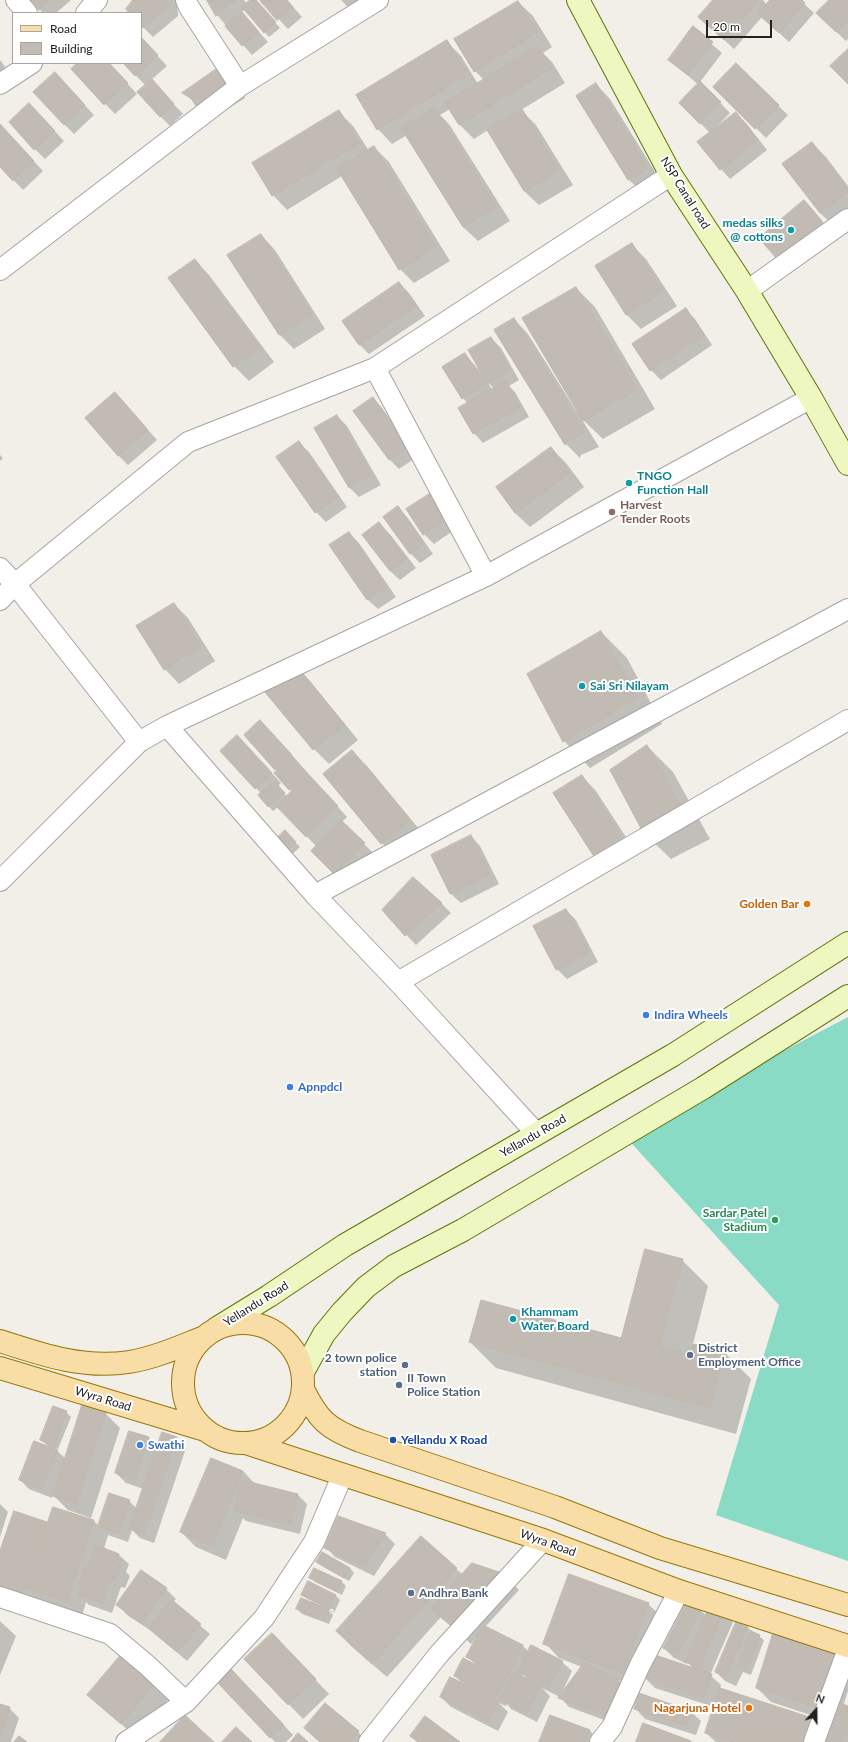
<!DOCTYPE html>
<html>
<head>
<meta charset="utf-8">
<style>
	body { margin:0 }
	#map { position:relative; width:848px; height:1742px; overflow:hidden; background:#f1efe8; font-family:Lato,sans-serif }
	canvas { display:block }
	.legend { position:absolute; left:12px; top:12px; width:130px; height:52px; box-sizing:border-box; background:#fff; border:1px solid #a6a6a6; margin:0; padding:5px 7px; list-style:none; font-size:12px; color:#212121 }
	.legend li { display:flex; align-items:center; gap:8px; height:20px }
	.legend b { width:20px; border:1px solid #a6a6a6 }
	.north { position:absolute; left:796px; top:1690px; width:40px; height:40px; -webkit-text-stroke:3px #fff; paint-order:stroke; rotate:21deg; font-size:11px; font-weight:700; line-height:16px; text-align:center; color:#212121 }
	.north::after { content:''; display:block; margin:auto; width:14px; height:18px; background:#212121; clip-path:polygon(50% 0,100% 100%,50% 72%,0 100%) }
	.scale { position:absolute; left:706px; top:20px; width:66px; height:18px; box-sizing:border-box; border:2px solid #212121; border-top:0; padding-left:5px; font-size:12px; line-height:14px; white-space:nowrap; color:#212121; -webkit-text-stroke:3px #fff; paint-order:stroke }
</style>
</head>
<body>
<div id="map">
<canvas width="848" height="1742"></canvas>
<ul class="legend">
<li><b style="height:5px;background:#f8dda6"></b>Road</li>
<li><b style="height:11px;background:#c1bbb4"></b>Building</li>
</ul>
<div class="north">N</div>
<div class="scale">20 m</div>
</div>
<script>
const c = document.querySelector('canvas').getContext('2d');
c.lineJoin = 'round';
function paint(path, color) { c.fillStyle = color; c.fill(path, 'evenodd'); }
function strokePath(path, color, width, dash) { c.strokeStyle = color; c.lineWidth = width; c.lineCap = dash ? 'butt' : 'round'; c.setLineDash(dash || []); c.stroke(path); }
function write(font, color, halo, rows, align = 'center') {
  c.font = font + ' Lato,sans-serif'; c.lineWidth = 4; c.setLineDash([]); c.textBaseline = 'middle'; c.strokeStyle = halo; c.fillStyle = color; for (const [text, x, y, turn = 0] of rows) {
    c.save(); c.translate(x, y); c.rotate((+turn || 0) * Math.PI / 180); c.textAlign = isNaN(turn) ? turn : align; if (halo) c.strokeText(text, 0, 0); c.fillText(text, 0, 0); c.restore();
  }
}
const pitch = new Path2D(`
	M848,1017v544l-132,-46 63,-210 -155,-170z`);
const shadow = new Path2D(`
	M31,0h40l-15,13h-13z
	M134,0h43l1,16 -25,21 -12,-12v-12h-10z
	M208,0h36l3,4 4,-4h4l25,28 -11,9 -24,-27 -4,2 27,30 -16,13 -35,-40z
	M261,0h26l15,17 -14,12z
	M341,0h25l-14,11z
	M714,0h49l4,5 4,-5h29l14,13 -25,29 -27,-25 -28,32 -35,-32z
	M830,0h18v39l-2,2 -19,-18z
	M518,2l15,14 19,31 -9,6 9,9 13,21 -44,27 15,15 37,60 -34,20 -15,-14 -36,-61 -14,9 -15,-15 -9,-15 -10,6 9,9 61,97 -32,20 -15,-14 -56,-92 -15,9 -14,-15 68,-88 15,15 17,28 6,-4 -9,-9z
	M693,28l29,25 -22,29 30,31 -13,13 1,1 18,-14 10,10 21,27 -37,29 -9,-10 -11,-36 -29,-30 18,-18 -30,-25z
	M141,38l26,28 -16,14 32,34 -13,12 -10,-10 -14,-30 -22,-23h17z
	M0,60l6,8 -6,5z
	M79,63h29l29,31 -22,20 -43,-45z
	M736,65l52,50 -22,23 -52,-51z
	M234,74l11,24 -35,22 -13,-16 -14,-11z
	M64,83l30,32 -20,19 -10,-10z
	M596,84l14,15 52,84 -18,11 -15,-14 -52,-84z
	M339,112l14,14 16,25 5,-4 15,15 61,99 -36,22 -14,-14 -58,-93 -55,34 -14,-15z
	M39,114l25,27 -19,18 -10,-10z
	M0,125l43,46 -20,19 -23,-24z
	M812,143l14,14 22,29v31l-13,10 -15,-14z
	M804,201l27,30 -53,27z
	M261,235l14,15 50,79 -31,20 -15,-15z
	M631,244l15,15 31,47 -36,23 -14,-14 -31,-48z
	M195,260l14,15 65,87 -25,19 -15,-15 -65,-88z
	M399,283l10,10 16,23 -56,38 -9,-9 -17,-24z
	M576,288l19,19 60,102 -52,30 -22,-21 18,29 -18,8 -1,3 -14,-14 -71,-113 19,-12 14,15 49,78 2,-1z
	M685,310l10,9 17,26 -51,35 -10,-10z
	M491,338l10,10 18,32 -10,6 6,6 14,25 -46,26 -9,-10 -6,-29 -5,-6 2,-44 13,15zM488,382l6,7 -2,1z
	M115,393l42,47 -29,25 -10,-10z
	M373,398l9,10 35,49 -18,12 -9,-9 -35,-49z
	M337,416l10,10 34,59 -22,12 -10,-10z
	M299,443l10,9 38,55 -21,15 -10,-10z
	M551,448l15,15 18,24 -54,40 -15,-14 -18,-25z
	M0,455l3,3 -3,3z
	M434,492l26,34 -26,18 -10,-10z
	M398,508l9,9 26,37 -13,9 -9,-9 -26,-37z
	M379,524l10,9 27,35 -16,12 -10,-9z
	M349,533l10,10 37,54 -18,12 -10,-9 -37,-55z
	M174,604l14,14 27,43 -36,23 -14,-15z
	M601,632l26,26 35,66 -72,44 -26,-27z
	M296,667l14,14 48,59 -29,24 -15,-15 -48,-58z
	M270,731l77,86 -5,5 32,32 -30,29 -32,-32 5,-4 -39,-40 -5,4 -14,-15 3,-2 -6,-6 -9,-42 34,37 -3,3 9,11 5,-5 -16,-19 2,-2 -33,-36z
	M647,746l26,26 37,67 -39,20 -27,-26z
	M352,751l15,15 57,69 -28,22 -14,-14z
	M582,776l14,15 39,60 -27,17 -15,-14z
	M285,832l15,15 -11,10z
	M471,836l9,10 19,38 -38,19 -10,-9 -19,-38z
	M441,903l10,10 -35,32 -33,-35z
	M566,910l10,10 22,42 -31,17 -10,-10z
	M682,1260l26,26 -15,58 32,9 26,26 -15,55 -240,-66 -26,-26 152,-2z
	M83,1406l23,8 14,14 -29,90 -23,-8 -15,-15 -1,3 -23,-9 -9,-9 29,-33 -8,-7 25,-28 5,5 -13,32 -4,-1 12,11z
	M130,1432l19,6 9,9 18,-9 10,10 -32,95 -14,-5 -8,-8 -4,12 -20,-7 -4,14 15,6 10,9 -3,8 4,4 -5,12 -4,-1 -9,26 -23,-8 -3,-3 -4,14 -82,-23v-39l46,-31 2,2 6,-17 40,13 5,5 30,-25 8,8 7,-20 -18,-6 -10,-10z
	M243,1471l12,13 42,10 10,10 -7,30 -54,-13 -3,-3 -17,42 -30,-13 -15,-15z
	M0,1504l8,8 -8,25z
	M385,1534l10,10 -21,32 -39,-19 -9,-10z
	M421,1537l42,38h42l14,15 -34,37 38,19 6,6 33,10 10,9 -12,26 22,-30 -23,-9 -14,-15 103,-39 15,14 -25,69 -20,-7 10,9 -10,36 -49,-18 -9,-10 -18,-9 8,8 -13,26 -26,-13 -4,-5 -1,2 -7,-3 9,9 -10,19 -47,-24 -10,-10 22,-13 -8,-8 22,-10 -9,-9 10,-22 -7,9 -30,-27 -54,60 -36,-31 -14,-15zM523,1675l5,5 -7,-3z
	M318,1562l32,6 4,5 -5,8 -27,-15z
	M315,1569l27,13 4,4 -4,9 -27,-13 -4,-4z
	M309,1583l27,13 4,4 -6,13 -7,-4 6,6 -4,9 -27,-10 -5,-5 15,-7 -9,-7zM307,1596l27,14v2l-27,-13z
	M166,1589l10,10 -3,3 37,32 -23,27 -34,-29 -26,-17 -9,-10z
	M700,1610l7,6 17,-4 9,10 -23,53 11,10 -1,4 88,29 15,14 -3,10h-104l-10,-9 8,-26 -59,-19 -10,-10 49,-9 -6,-6 -1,1 -13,-6 -10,-10z
	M0,1621l16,15 -16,39z
	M737,1623l11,5 16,12 -13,35 -8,-3 -7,14 -11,-5 -9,-9z
	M286,1649l43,45 -26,25 -58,-60z
	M848,1656v35l-5,15 5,1v35h-25l9,-20 -61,-20 -14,-14z
	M158,1679l15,15 -37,43 -48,-42z
	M240,1679l53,56 -7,7h-11l-57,-61z
	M325,1704l33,28 10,10h-48l-5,-4 -10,-10z
	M0,1705l9,3 10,10 -8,24h-11z
	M636,1709l55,3 10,9 -5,14 -51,-16z
	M590,1731l9,9v2h-58z`);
const building = new Path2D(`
	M30,0h20l-11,10z
	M133,0h35v6l-26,22 -1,-15h-12l-3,-4z
	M207,0h28l-19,16z
	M250,0h6l20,22 -12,11 -22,-26z
	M260,0h27l6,7 -16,13z
	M713,0h46l-35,40 -26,-23z
	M770,0h32l3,3 -26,30 -21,-19z
	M829,0h19v20l-12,12 -20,-19z
	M518,1l20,31 -64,40 -20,-33z
	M242,12l17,20 -17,14 -17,-20z
	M693,26l20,16 -25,33 -20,-15z
	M141,37l17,18 -23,21 -12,-13h18z
	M447,40l21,34 -91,56 -21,-35z
	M538,46l14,22 -93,57 -14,-22z
	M848,49v35l-18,-18z
	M77,63h32l19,20 -24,22 -33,-36z
	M225,63l11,25 -37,23 -8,-13 -9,-5z
	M736,63l43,42 -24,24 -42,-42z
	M55,72l30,33 -21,20 -31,-33z
	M152,79l22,25 -14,13 -23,-25z
	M700,81l21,21 -21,22 -21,-21z
	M596,83l52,85 -20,12 -52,-84z
	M29,103l26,28 -21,19 -25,-28z
	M435,108l61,99 -33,20 -62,-99z
	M522,109l37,62 -35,20 -37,-61z
	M339,110l20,33 -87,53 -20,-33z
	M736,112l22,28 -38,30 -23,-28z
	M0,124l34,37 -21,20 -13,-14z
	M812,142l36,48v2l-28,21 -38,-49z
	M374,146l62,101 -37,23 -62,-101z
	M804,200l18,21 -45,38 -18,-21z
	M261,234l51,80 -33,21 -52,-80z
	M632,243l31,48 -37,24 -31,-49z
	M195,259l65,89 -27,19 -65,-89z
	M399,282l17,24 -57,39 -17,-24z
	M576,287l61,102 -54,32 -61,-103z
	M686,308l18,27 -54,36 -18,-27z
	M514,318l71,114 -18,9 -2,4 -71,-115z
	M491,337l19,33 -23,13 -19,-33z
	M465,353l20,31 -23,15 -20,-32z
	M506,381l14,26 -47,27 -15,-26z
	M115,392l33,38 -30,26 -33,-38z
	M373,397l35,50 -19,13 -36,-49z
	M337,415l35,60 -23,13 -35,-60z
	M299,441l39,56 -23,16 -39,-56z
	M551,447l19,26 -55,40 -19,-26z
	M434,491l17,25 -28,19 -17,-26z
	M398,506l27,38 -15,10 -27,-37z
	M379,522l28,36 -17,13 -28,-36z
	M349,532l38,55 -20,13 -38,-55z
	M174,603l27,43 -37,24 -28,-44z
	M601,631l36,67 -74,44 -36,-68z
	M296,665l49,60 -32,25 -49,-59z
	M260,720l32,35 -17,15 -31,-35z
	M237,735l35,38 -17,16 -35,-38z
	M647,745l37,67 -40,22 -34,-64z
	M352,750l58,70 -29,24 -58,-70z
	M293,757l15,17 -19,16 -15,-17z
	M309,775l29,31 -32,31 -30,-31z
	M582,775l39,61 -28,19 -40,-62z
	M275,782l10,11 -17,14 -10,-12z
	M341,820l24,23 -31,31 -23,-23z
	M285,830l11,12 -12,11 -11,-11z
	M471,835l19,39 -40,20 -19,-39z
	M413,877l29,26 -37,33 -23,-26z
	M566,909l23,43 -33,18 -23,-44z
	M645,1249l38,10 -24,88 31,8 4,-11 31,8 -15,56 -241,-66 12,-42 140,38z
	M82,1405l24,8 -30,91 -23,-8z
	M53,1406l14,5 -13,35 -14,-6z
	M129,1431l20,6 -14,43 -20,-7z
	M162,1432l15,5 -33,97 -15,-5z
	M34,1441l24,9 -16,39 -23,-9z
	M211,1458l32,13 -31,75 -32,-14z
	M242,1480l56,14 -8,31 -55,-14z
	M109,1493l21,7 -11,33 -21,-7z
	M53,1507l41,13 -27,82 -41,-14z
	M14,1511l33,11 -26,73 -21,-8v-36z
	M338,1516l48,17 -22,34 -40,-19z
	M421,1536l36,32 -85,96 -36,-33z
	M96,1545l23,9 -3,10 5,1 -5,14 -5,-1 -9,25 -24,-8 4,-9 -4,-1 7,-18 3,1z
	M322,1552l28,16 -6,10 -28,-16z
	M472,1563l33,11 -49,56 -25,-21z
	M314,1568l28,13 -5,10 -28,-13z
	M141,1570l26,18 -25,35 -26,-18z
	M569,1574l80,29 -26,70 -80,-29z
	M308,1581l28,14 -6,14 -29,-14z
	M301,1598l28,11 -5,11 -28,-11z
	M172,1600l29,24 -24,28 -29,-24z
	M686,1602l15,7 -24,46 -14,-7z
	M710,1605l14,6 -25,57 -13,-6z
	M736,1622l12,5 -22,50 -11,-5z
	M483,1625l40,20 -16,33 -41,-21z
	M775,1627l67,22 -19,60 -67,-21z
	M751,1631l9,4 -14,36 -9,-4z
	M272,1633l44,46 -28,26 -44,-46z
	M531,1645l32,16 -14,26 -31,-16z
	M125,1650l34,28 -38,46 -34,-29z
	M652,1654l60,20 -8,24 -60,-20z
	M463,1658l42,22 -9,17 -42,-21z
	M584,1663l35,16 -10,37 -51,-18z
	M230,1668l54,57 -14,13 -54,-57z
	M514,1672l27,14 -14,27 -27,-14z
	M450,1677l49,24 -11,21 -48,-25z
	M720,1688l89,29 -8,25h-68l-28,-9z
	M639,1693l52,18 -5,15 -52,-17z
	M325,1703l34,28 -9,11h-30l-16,-14z
	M840,1703l8,3v24l-8,12h-18z
	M0,1704l10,3 -10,29z
	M185,1715l29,27h-54z
	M550,1715l40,15 -4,12h-47z
	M425,1716l35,26h-42l-8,-6z
	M643,1723l48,18v1h-55z
	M236,1727l16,15h-30z
	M298,1733l10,9h-17z
	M19,1736l8,6h-13z`);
const street = new Path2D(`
	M16,0l11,13
	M186,0l3,7 51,79
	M86,13l11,-13
	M0,84l32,-21
	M0,270l240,-184 138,-86
	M747,291l101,-72
	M375,368l111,208
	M0,568l15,16 124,158
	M0,600l15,-16 173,-142 187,-74 296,-193
	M167,726l148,169 83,87 139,152
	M0,881l139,-139 28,-16 319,-150 325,-178
	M315,895l533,-286
	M398,982l450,-262
	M0,1597l110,37 37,31 39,37
	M126,1742l60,-40 78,-84 50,-76 29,-68
	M369,1742l70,-88 104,-114
	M600,1742l12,-15 28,-62 39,-74
	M814,1742l34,-93`);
const secondary = new Path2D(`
	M578,0l93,175 76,116 64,107 37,66
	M217,1328l52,-32 76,-51 328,-190 175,-112
	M303,1372l21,-38 18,-22 24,-25 28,-21 69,-36 240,-142 145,-92`);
const primary = new Path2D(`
	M183 1383a60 60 0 1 1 120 0a60 60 0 1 1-120 0Z
	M0,1341c43,14 83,28 129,21 25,-4 50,-15 73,-24
	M0,1368l205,62
	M303,1389c15,31 25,40 57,52l195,66 105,41 188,57
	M246,1443l297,97 136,51 169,55`);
const markers = [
	[791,230,4,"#0f9aa8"],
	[629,483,4,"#0f9aa8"],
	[612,512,4,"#8d6e63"],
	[582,686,4,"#0f9aa8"],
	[807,904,4,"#e8710a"],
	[646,1015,4,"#3f7fe0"],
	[290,1087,4,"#3f7fe0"],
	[775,1220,4,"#2e9e5b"],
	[513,1319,4,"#0f9aa8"],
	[690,1355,4,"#5c6f8a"],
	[405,1365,4,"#5c6f8a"],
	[399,1385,4,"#5c6f8a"],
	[393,1440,4,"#1a4fb4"],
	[140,1445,4,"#3f7fe0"],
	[411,1593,4,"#5c6f8a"],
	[749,1708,4,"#e8710a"]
];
const streetNames = [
	["NSP Canal road",685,193,58],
	["Yellandu Road",533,1136,-30],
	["Yellandu Road",256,1304,-32],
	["Wyra Road",103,1399,17],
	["Wyra Road",548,1543,20]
];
const cultureNames = [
	["medas silks",783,223,"right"],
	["@ cottons",783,237,"right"],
	["TNGO",637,476],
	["Function Hall",637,490],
	["Sai Sri Nilayam",590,686],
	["Khammam",521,1312],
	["Water Board",521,1326]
];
const educationNames = [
	["Harvest",620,505],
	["Tender Roots",620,519]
];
const foodNames = [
	["Golden Bar",799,904],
	["Nagarjuna Hotel",741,1708]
];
const shopNames = [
	["Indira Wheels",654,1015],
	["Apnpdcl",298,1087],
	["Swathi",148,1445]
];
const leisureNames = [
	["Sardar Patel",767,1213],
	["Stadium",767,1227]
];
const serviceNames = [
	["District",698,1348],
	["Employment Office",698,1362],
	["2 town police",397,1358,"right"],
	["station",397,1372,"right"],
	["II Town",407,1378],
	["Police Station",407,1392],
	["Andhra Bank",419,1593]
];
const transitNames = [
	["Yellandu X Road",401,1440]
];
paint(pitch, '#8adbc5');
paint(shadow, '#0003');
paint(building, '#c1bbb4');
strokePath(building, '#c2b7ab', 1);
strokePath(street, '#a5a5a5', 22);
strokePath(secondary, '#5e750a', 24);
strokePath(primary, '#967607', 24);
strokePath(street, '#fff', 20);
strokePath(secondary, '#eef7bf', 22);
strokePath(primary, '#f8dda6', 22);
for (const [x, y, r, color] of markers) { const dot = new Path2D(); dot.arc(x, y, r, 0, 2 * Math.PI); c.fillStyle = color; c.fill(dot); strokePath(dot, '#fff', 1.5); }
write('12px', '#212121', '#fff', streetNames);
write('bold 12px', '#0d838f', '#fff', cultureNames, 'left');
write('bold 12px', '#785e54', '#fff', educationNames, 'left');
write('bold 12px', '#c56008', '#fff', foodNames, 'right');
write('bold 12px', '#366cbe', '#fff', shopNames, 'left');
write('bold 12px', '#27864d', '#fff', leisureNames, 'right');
write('bold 12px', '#4e5e75', '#fff', serviceNames, 'left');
write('bold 12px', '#164399', '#fff', transitNames, 'left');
</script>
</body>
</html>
